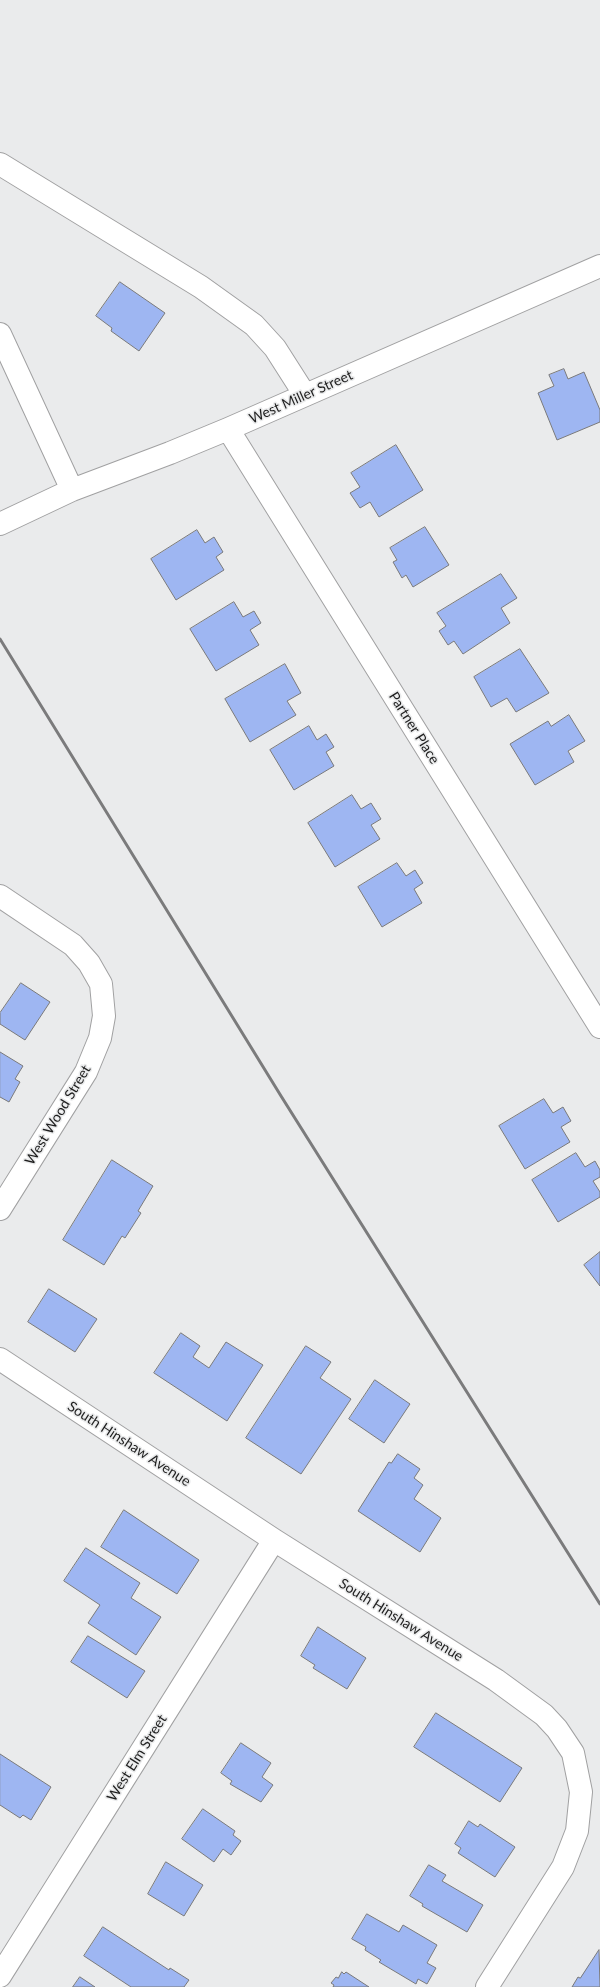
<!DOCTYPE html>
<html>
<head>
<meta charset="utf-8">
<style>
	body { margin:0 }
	canvas { display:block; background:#eaebec }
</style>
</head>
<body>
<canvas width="600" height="1987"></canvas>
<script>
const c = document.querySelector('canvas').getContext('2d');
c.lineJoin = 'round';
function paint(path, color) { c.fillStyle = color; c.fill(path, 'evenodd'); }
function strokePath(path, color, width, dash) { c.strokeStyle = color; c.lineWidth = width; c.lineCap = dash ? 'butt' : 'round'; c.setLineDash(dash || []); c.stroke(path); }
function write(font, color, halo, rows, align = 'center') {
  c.font = font + ' Lato,sans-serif'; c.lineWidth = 3; c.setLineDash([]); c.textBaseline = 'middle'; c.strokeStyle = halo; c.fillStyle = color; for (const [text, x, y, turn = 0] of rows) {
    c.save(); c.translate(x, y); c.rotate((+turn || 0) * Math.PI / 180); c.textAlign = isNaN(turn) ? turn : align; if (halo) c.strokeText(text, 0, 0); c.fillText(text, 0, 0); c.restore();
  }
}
const building = new Path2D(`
	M120,282l45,31 -26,38 -28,-20 1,-3 -16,-12z
	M564,369l4,10 16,-7 16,38v12l-43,18 -19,-47 16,-7 -5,-11z
	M396,445l27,45 -44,27 -9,-15 -10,6 -10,-15 10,-6 -9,-14z
	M425,527l24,38 -36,22 -7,-12 -4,3 -9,-16 4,-2 -7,-12z
	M197,530l8,13 9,-6 9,15 -7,5 8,13 -48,30 -25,-41z
	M501,574l16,24 -16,10 9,15 -47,31 -9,-13 -6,4 -9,-14 7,-5 -9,-13z
	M234,602l9,15 11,-6 7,12 -11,7 9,15 -43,26 -26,-42z
	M520,649l29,44 -33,19 -9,-14 -16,9 -17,-30z
	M285,664l16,29 -14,8 9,14 -46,27 -25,-43z
	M569,715l16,26 -17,10 6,11 -39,23 -25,-41 38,-23 3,5z
	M309,726l8,14 9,-6 8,13 -8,5 8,14 -40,24 -24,-40z
	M352,795l9,14 10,-6 10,16 -10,6 9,14 -45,28 -27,-44z
	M397,863l9,13 9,-6 8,13 -9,6 8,14 -40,24 -24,-40z
	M21,983l29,19 -25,38 -25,-16v-11z
	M0,1052l23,14 -8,13 5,3 -11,20 -9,-5z
	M544,1099l9,14 10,-6 8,14 -10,6 9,15 -45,27 -26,-43z
	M576,1153l9,14 10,-6 5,9v7l-7,4 7,11v5l-42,25 -26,-42z
	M112,1160l41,26 -15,25 3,2 -16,25 -3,-2 -18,29 -41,-25z
	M600,1252v34l-16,-21z
	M49,1289l48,30 -22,33 -47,-30z
	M181,1333l19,13 -7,11 16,11 17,-26 37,23 -36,56 -73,-48z
	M306,1346l25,16 -11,16 31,21 -50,75 -55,-36z
	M375,1380l35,24 -26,39 -35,-24z
	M398,1454l22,15 -6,9 9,7 -9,14 27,19 -21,34 -62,-41 31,-49 2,1z
	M124,1510l75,50 -22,34 -76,-47z
	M86,1548l54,35 -9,15 30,19 -25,38 -48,-32 12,-18 -36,-24z
	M318,1627l48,31 -19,31 -34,-21 2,-3 -14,-9z
	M88,1636l57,35 -18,27 -56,-36z
	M436,1713l86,55 -22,34 -86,-55z
	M241,1743l30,20 -9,14 11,8 -12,17 -31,-18 2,-3 -11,-8z
	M0,1754l51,33 -20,33 -8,-5 -3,3 -20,-13z
	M203,1809l32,22 -2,4 8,6 -10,14 -8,-6 -9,13 -32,-23z
	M469,1821l9,6 2,-3 35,23 -20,30 -37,-24 3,-5 -6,-4z
	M166,1862l37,23 -19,31 -36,-22z
	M429,1865l17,10 -4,6 41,24 -16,27 -45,-26 1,-2 -13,-8z
	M367,1914l32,18 4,-7 34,20 -10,18 9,5 -9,16 -9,-5 -2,5 -37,-22 2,-2 -16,-10 1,-3 -14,-8z
	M103,1927l66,43 1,-2 19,12 -5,7h-53l-47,-31z
	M599,1950l1,37h-28l6,-10 2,1z
	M342,1972l2,2 2,-2 23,15h-36l1,-2 -3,-2 5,-6 2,1z
	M80,1977l15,10h-22z`);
const minor = new Path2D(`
	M0,164l201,123 53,38 21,23 30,47
	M0,334l72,156
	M228,429l372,598
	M0,524l72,-34 98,-37 58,-24 372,-163
	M0,896l73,49 16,18 12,21 3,32 -4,22 -14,34 -86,137
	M0,1359l274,181 222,140 48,35 13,14 16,24 8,39 -4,39 -14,36 -76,120
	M0,1976l274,-436`);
const rail = new Path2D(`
	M0,639l281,457 319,508`);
const streetNames = [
	["West Miller Street",301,397,-24],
	["Partner Place",414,728,58],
	["West Wood Street",58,1115,-59],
	["South Hinshaw Avenue",129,1444,33],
	["South Hinshaw Avenue",401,1620,32],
	["West Elm Street",137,1758,-58]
];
paint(building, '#9eb6f2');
strokePath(building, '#7a7a7b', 1);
strokePath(minor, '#a1a1a2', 24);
strokePath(minor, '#fff', 22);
strokePath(rail, '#7b7b7c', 3);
write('14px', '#1e1e1e', '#eaebec', streetNames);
</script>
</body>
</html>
